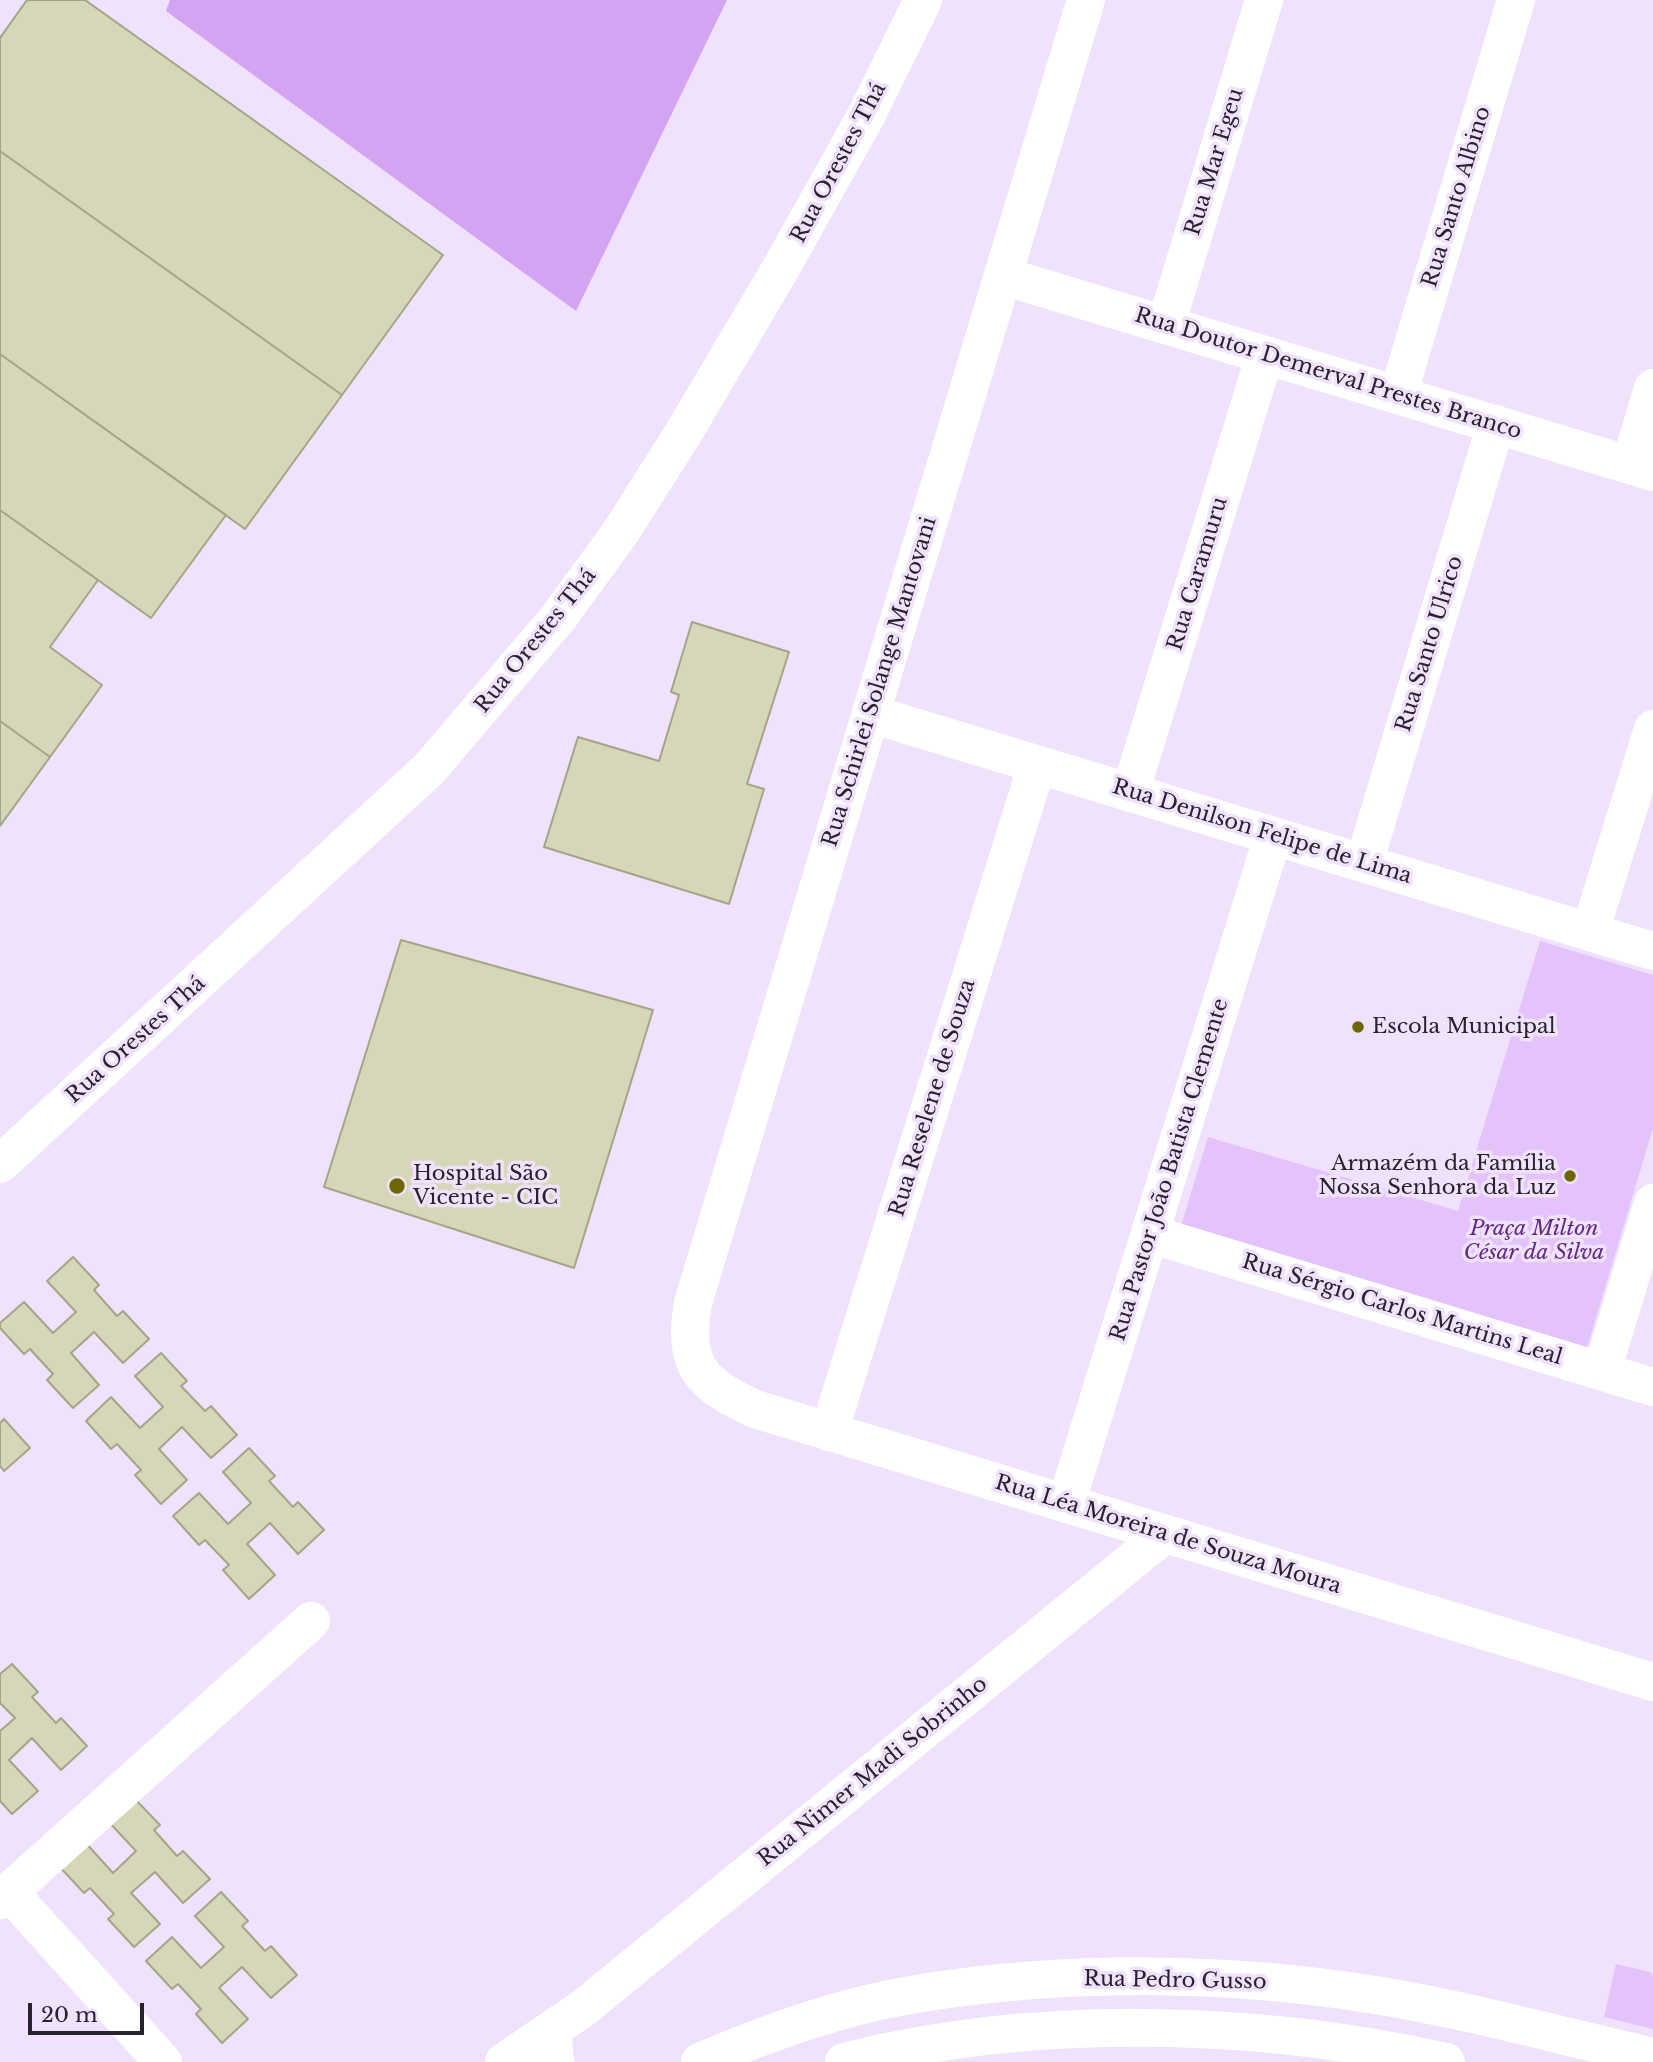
<!DOCTYPE html>
<html>
<head>
<meta charset="utf-8">
<style>
	body { margin:0 }
	#map { position:relative; width:1653px; height:2062px; overflow:hidden; background:#f0e1fc; font-family:"Libre Baskerville",serif }
	canvas { display:block }
	.scale { position:absolute; left:28px; top:2003px; width:116px; height:32px; box-sizing:border-box; border:4px solid #28222c; border-top:0; padding-left:9px; font-size:21px; line-height:24px; white-space:nowrap; color:#28222c; -webkit-text-stroke:5px #f0e1fc; paint-order:stroke }
</style>
</head>
<body>
<div id="map">
<canvas width="1653" height="2062"></canvas>
<div class="scale">20 m</div>
</div>
<script>
const c = document.querySelector('canvas').getContext('2d');
c.lineJoin = 'round';
function paint(path, color) { c.fillStyle = color; c.fill(path, 'evenodd'); }
function strokePath(path, color, width, dash) { c.strokeStyle = color; c.lineWidth = width; c.lineCap = dash ? 'butt' : 'round'; c.setLineDash(dash || []); c.stroke(path); }
function write(font, color, halo, rows, align = 'center') {
  c.font = font + ' "Libre Baskerville",serif'; c.lineWidth = 7; c.setLineDash([]); c.textBaseline = 'middle'; c.strokeStyle = halo; c.fillStyle = color; for (const [text, x, y, turn = 0] of rows) {
    c.save(); c.translate(x, y); c.rotate((+turn || 0) * Math.PI / 180); c.textAlign = isNaN(turn) ? turn : align; if (halo) c.strokeText(text, 0, 0); c.fillText(text, 0, 0); c.restore();
  }
}
const green = new Path2D(`
	M1540,941l113,34v153l-66,220 -406,-122 27,-89 250,74z
	M1616,1964l34,8 3,5v52l-49,-12z`);
const forest = new Path2D(`
	M170,0h557l-151,311 -410,-300z`);
const building = new Path2D(`
	M27,0h58l358,255 -101,140 -342,-244v-113z
	M0,151l342,244 -97,134 -245,-175z
	M0,354l226,161 -75,103 -151,-108z
	M0,510l98,70 -48,67 52,38 -52,72 -50,-36z
	M692,622l97,30 -42,132 17,5 -35,115 -185,-57 34,-110 81,24 20,-66 -8,-3z
	M0,721l50,36 -50,69z
	M401,940l252,70 -79,258 -250,-81z
	M73,1257l26,28 -5,5 23,26 6,-5 26,28 -26,24 -29,-31 -23,21 28,32 -26,23 -26,-28 6,-6 -23,-25 -6,5 -24,-26v-5l24,-21 29,31 23,-21 -29,-31z
	M161,1353l26,28 -6,5 24,25 6,-5 26,29 -26,23 -29,-31 -23,22 28,31 -26,24 -26,-29 6,-5 -24,-26 -6,5 -25,-28 25,-24 29,31 23,-21 -28,-31z
	M4,1419l26,29 -26,23 -4,-5v-43z
	M249,1448l26,28 -6,5 24,26 5,-5 26,28 -26,24 -28,-31 -23,21 28,31 -26,24 -26,-29 6,-5 -24,-25 -6,5 -26,-29 26,-23 29,31 23,-21 -28,-31z
	M12,1664l26,28 -6,5 24,26 5,-5 26,28 -26,24 -29,-32 -23,22 29,31 -26,23 -12,-13v-70l15,-13 -15,-15v-29z
	M133,1797l27,28 -6,5 23,26 6,-5 27,28 -27,24 -28,-31 -24,21 29,31 -26,23 -26,-28 6,-5 -24,-26 -6,5 -26,-28 26,-24 29,32 23,-22 -29,-31z
	M221,1892l27,29 -6,5 23,25 6,-5 26,29 -26,23 -29,-31 -23,21 29,31 -26,24 -26,-29 5,-5 -23,-25 -6,5 -26,-28 26,-24 29,31 23,-21 -29,-31z`);
const minor = new Path2D(`
	M1086,0l-393,1303c-11,63 8,81 62,106l898,273
	M1003,276l650,196
	M1166,325l98,-325
	M1398,395l118,-395
	M1630,465l23,-77
	M871,714l782,237
	M1130,793l135,-438
	M1364,863l132,-439
	M1590,932l63,-203
	M0,1164l429,-395 129,-151 62,-85 64,-101 97,-164 85,-152 57,-116
	M1150,1234l503,153
	M1602,1371l51,-168
	M829,1432l208,-667
	M1066,1504l207,-668
	M9,1892l154,170
	M0,1900l311,-279
	M504,2062l78,-53 583,-475`);
const major = new Path2D(`
	M553,2042l2,20
	M700,2062c71,-31 145,-57 222,-69 148,-23 305,-22 453,2 93,15 186,41 278,62
	M844,2062c187,-48 413,-43 602,0`);
const markers = [
	[1358,1027,7,"#6c6902"],
	[1570,1176,7,"#6c6902"],
	[397,1186,9,"#6c6902"]
];
const streetNames = [
	["Rua Mar Egeu",1215,162,-73],
	["Rua Orestes Thá",839,163,-62],
	["Rua Santo Albino",1457,197,-73],
	["Rua Doutor Demerval Prestes Branco",1328,374,17],
	["Rua Caramuru",1198,574,-73],
	["Rua Orestes Thá",536,641,-51],
	["Rua Santo Ulrico",1430,644,-73],
	["Rua Schirlei Solange Mantovani",880,682,-73],
	["Rua Denilson Felipe de Lima",1262,832,17],
	["Rua Orestes Thá",136,1040,-42],
	["Rua Reselene de Souza",933,1098,-73],
	["Rua Pastor João Batista Clemente",1170,1170,-73],
	["Rua Sérgio Carlos Martins Leal",1402,1310,17],
	["Rua Léa Moreira de Souza Moura",1168,1535,17],
	["Rua Nimer Madi Sobrinho",873,1772,-39],
	["Rua Pedro Gusso",1175,1981,1]
];
const poiNames = [
	["Escola Municipal",1372,1027],
	["Armazém da Família",1556,1164,"right"],
	["Nossa Senhora da Luz",1556,1188,"right"],
	["Hospital São",413,1174],
	["Vicente - CIC",413,1198]
];
const parkNames = [
	["Praça Milton",1534,1229],
	["César da Silva",1534,1253]
];
paint(green, '#e4c3fc');
paint(forest, '#d2a4f2');
paint(building, '#d6d6b8');
strokePath(building, '#a4a487', 2);
strokePath(minor, '#fff', 38);
strokePath(major, '#fff', 38);
for (const [x, y, r, color] of markers) { const dot = new Path2D(); dot.arc(x, y, r, 0, 2 * Math.PI); c.fillStyle = color; c.fill(dot); strokePath(dot, '#f0e1fc', 2.5); }
write('21px', '#28222c', '#f0e1fc', streetNames);
write('21px', '#28222c', '#f0e1fc', poiNames, 'left');
write('italic 21px', '#622983', '#f0e1fc', parkNames);
</script>
</body>
</html>
